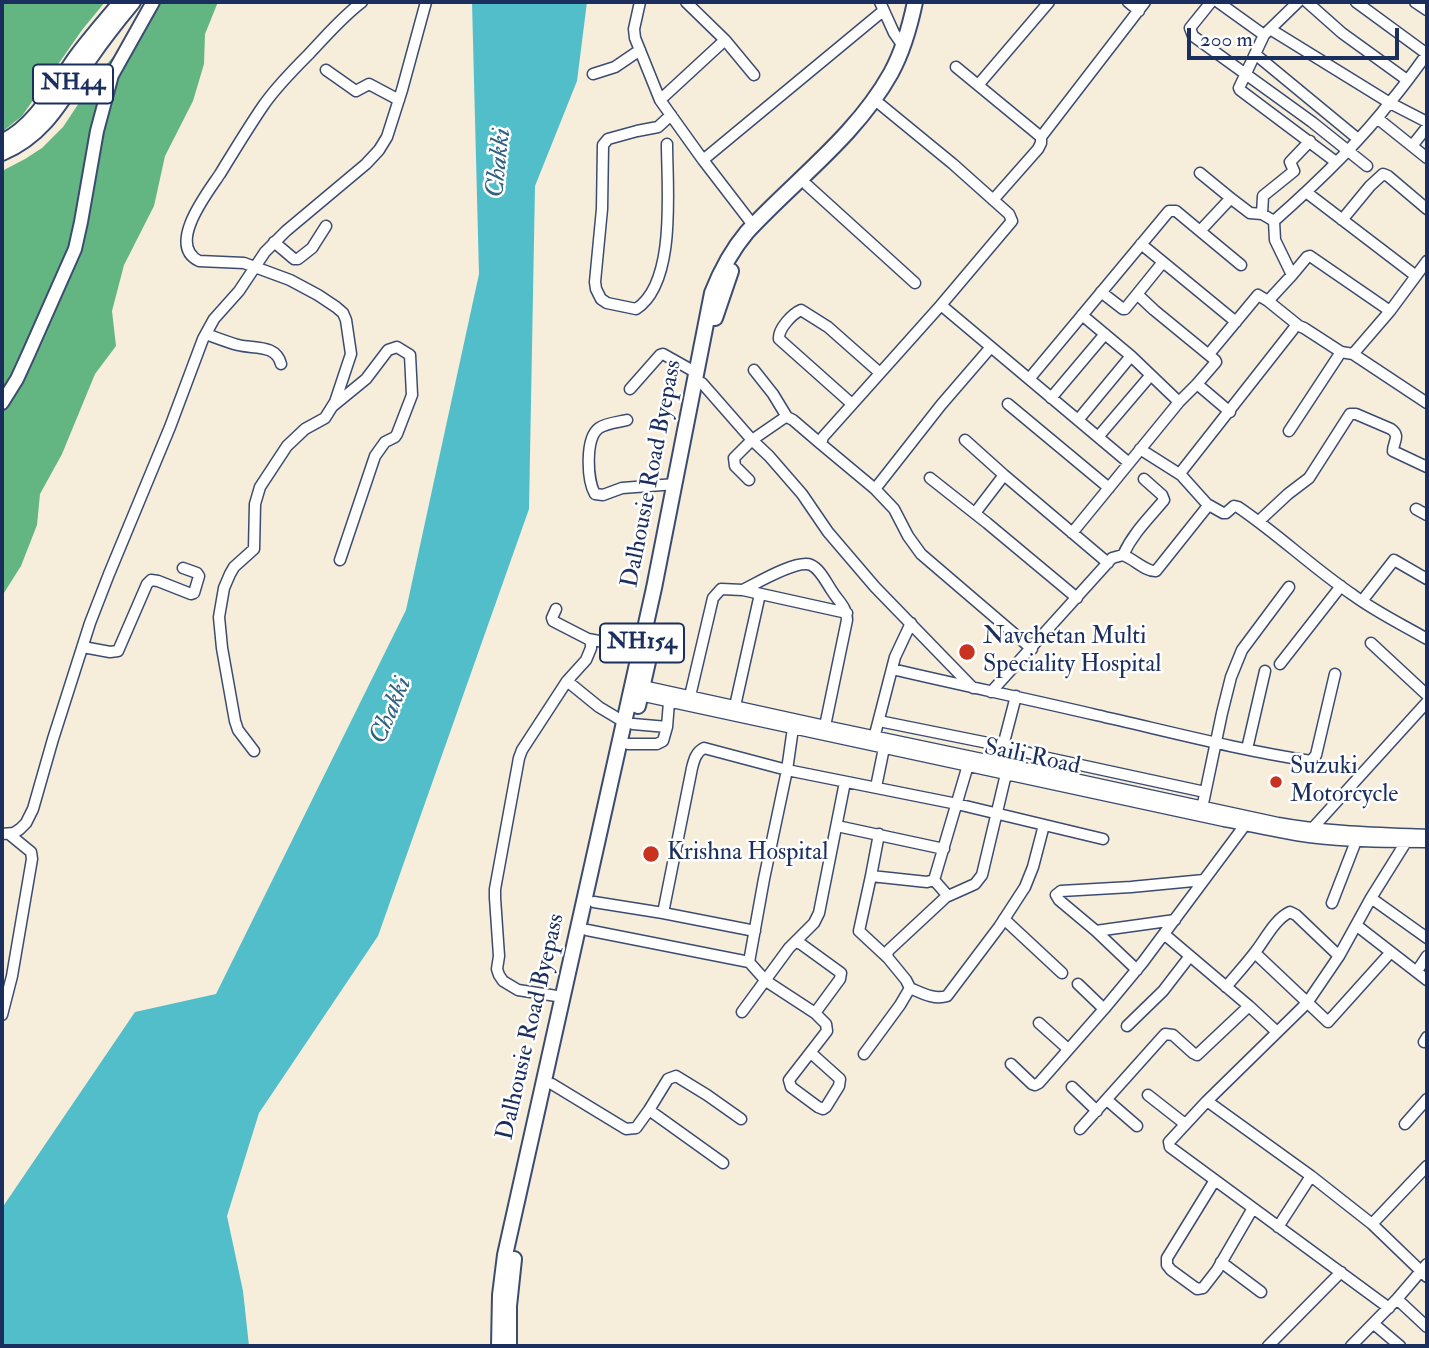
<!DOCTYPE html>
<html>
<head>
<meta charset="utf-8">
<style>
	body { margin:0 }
	#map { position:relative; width:1429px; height:1348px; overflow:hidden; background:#f6eddb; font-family:"IM FELL Double Pica",serif }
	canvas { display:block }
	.frame { position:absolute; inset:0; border:4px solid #1b2f5e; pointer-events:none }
	.scale { position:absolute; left:1187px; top:28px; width:212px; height:32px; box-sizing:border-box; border:4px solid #1b2f5e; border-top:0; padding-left:9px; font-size:21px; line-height:24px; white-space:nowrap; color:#1b2f5e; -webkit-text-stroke:5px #fff; paint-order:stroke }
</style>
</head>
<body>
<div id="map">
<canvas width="1429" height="1348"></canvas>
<div class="frame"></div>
<div class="scale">200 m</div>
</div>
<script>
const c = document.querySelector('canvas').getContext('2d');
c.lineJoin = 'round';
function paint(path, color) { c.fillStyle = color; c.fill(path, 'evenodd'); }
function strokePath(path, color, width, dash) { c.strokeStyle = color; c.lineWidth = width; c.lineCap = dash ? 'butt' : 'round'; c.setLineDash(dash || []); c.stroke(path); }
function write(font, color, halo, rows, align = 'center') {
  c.font = font + ' "IM FELL Double Pica",serif'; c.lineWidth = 5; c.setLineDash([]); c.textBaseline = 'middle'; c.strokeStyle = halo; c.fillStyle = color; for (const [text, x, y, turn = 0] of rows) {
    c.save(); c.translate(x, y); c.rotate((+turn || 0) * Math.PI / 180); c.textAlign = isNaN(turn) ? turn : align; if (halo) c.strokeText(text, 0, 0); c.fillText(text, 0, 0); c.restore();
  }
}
const forest = new Path2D(`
	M2,2h103l-23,28 -60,86 -20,16z
	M161,2h57l-13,32 -1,30 -11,37 -28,55 -11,50 -30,59 -12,46 4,35 -21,28 -33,80 -22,40 -3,31 -16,41 -19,30v-425l23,-12 17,-11 21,-21 36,-54z`);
const water = new Path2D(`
	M472,2h115l-10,79 -42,105 -6,323 -151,427 -119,177 -32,103 16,75 6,55h-247v-138l133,-196 81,-18 190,-384 73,-336z`);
const minor = new Path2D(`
	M640,2l-6,27 1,9 25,62 43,60 50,65
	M880,2l14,31 9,13
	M1128,2l11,9
	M1211,2l-21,26 3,8 119,86 55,44
	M1218,2l46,33
	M1298,2l-34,33 -25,53 1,2 96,72
	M1307,2l35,31 65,47
	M1356,2l71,52
	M1415,2l12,8
	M1270,29l120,74 37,19
	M725,40l29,35
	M1255,54l103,85
	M956,67l85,70
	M326,70l27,19 3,2 13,-7 30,16
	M593,74l22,-7 25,-17
	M979,84l70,-82
	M660,100l65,-60 -39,-38
	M881,105l72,59 56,50 3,7 -71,84 -118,132 -2,7 54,45 19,20 14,27 13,18 111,95
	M1377,118l35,28 15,-19
	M667,144c0,43 10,139 -31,165l-29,-6 -6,-4 -5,-10 -1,-7 7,-73 1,-64 5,-6 29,-8 21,-4 13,-12
	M1412,146l15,12
	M703,160l180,-149
	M1200,173l33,27
	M807,185l108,98
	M1306,192l110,84
	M993,200l45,-51 3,-6v-6l104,-135
	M1262,214l1,-18 31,-25 -4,-9 20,-21
	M1342,220l28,-34 13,-12 5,2 39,33
	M1274,221c42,-37 83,-76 117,-120 13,-15 24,-31 36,-47
	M1200,231l41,34
	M274,242l20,17h4l14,-11 14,-22
	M1163,262l73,60
	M1101,292l22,17h2l38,-47 -22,-18
	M1138,295l16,15 61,50 1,2 -19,22 33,28
	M1268,301l24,-26 15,-18 3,-1 80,55
	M941,305l188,158
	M1082,315l49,41 48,46
	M206,334c11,4 21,8 32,11 16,4 38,-1 43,19
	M1209,354l49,-59 10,6 31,25
	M1353,354l74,49
	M754,370l19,24 14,23
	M1029,379l140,-168h7l24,20 29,-31h4l17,13 12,1 12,7 1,19 17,35
	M702,383l50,57 17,16 33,38 26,38 47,55 98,101
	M630,389l30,-34 3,-1 32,18
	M1051,398l54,-64
	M852,404l-73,-65c-1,-10 13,-25 22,-29l27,17 52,46
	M1008,404l101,84
	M333,406l33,-27 22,-29 9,-3 13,8 2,40 -15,39 -2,3 -10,5 -10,14 -35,104
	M627,420c-8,2 -21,3 -28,8 -14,10 -12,52 -4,66l8,1 19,-7 54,-4
	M1078,420l53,-64
	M1289,431l52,-79
	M1098,437l52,-61
	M965,440l39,35 104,88
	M1140,449l41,26 26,29 16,9h3l8,-7 4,1c40,27 75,61 115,88 23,17 50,30 74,44
	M1181,475v-3l114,-145 4,-1 5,2 37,24 12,2 37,-43 37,-50
	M930,478l57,45 90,75
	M749,480l-14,-14 -1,-8 18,-18 32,-22 3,-1 6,3 28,24
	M875,489l66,-84 50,-58
	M1416,509l11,6
	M975,513l29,-38
	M1259,521l29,-27 21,-16 41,-64h6l35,15c10,7 2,13 2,22l34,16
	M1072,533l107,-131 18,-18
	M1123,555c10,-22 26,-37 41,-55l-2,-5 -18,-16
	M743,590c14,-7 54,-31 68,-25 9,4 15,17 21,26 6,10 15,16 15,29l-22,106
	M1362,601l32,-41 33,19
	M556,609l-4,9 1,3 35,18 3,3v6l-5,12 -19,21 -45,69 -3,8 -24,131v9l4,58 -2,13 2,6 4,6 15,9 45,7
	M588,639l53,10
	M1371,643l56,52
	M83,647l27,5 8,-1 29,-67 4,-4 7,1 33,13 3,-1 5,-17 -2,-3 -14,-5
	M1280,664l61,-78
	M892,669c68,16 136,30 204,46 71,16 142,35 215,46l5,-6 19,-81
	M567,681l32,26 25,15
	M638,685l187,41 171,36 282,61c49,9 99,10 149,12
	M991,692l121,-134 11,-3c11,4 23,17 33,16l51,-64v-3
	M635,694l589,127c28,5 56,12 85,16 39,5 79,5 118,5
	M690,696l23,-98 8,-9 22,1 104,23
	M735,706l25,-112
	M879,721l124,25 45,12 157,34
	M633,724l34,3
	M793,728l-6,42 -23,109 -15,83 17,19 49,32 11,11 1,7 -38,49 2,7 27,20 5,2 3,-2 13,-21 1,-7 -29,-26
	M873,742l22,-85 16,-34
	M628,744h29l6,-3 4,-14 2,-25
	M1247,749l18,-78
	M254,751l-16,-21 -3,-9 -13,-73 -3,-31 5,-29 6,-14 4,-7 20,-18 1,-45 5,-17 27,-41 18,-17 20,-11 10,-16 16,-48 -5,-34 -3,-7 -7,-6 -18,-12 -28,-15 -46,-17 -45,-2c-33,-16 9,-69 21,-87 14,-23 28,-46 43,-68 13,-19 30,-36 46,-52 17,-18 33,-37 53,-52
	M995,768l8,-22 13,-50
	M876,787l8,-39
	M1201,813l21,-100 9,-36 11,-27 47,-63
	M837,826l107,23
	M1310,831l117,-129
	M2,834l12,-1 6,-4 6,-6 7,-14 20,-70 37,-116 19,-49 61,-147 33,-88 11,-20 25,-28 26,-39 21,-21 80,-67 13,-14 8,-13 15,-47 24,-88
	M879,834l-8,42 56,6 7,-2 34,-115
	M871,876l-12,55 29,27
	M934,880l14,16
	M1371,898l56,40
	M594,902l69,11 92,18
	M1332,903l24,-62
	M663,913l29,-145c2,-8 4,-16 12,-20l83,22 170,34 146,35
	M1004,919l58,54
	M1356,925l71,55
	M587,930l162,32
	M1096,931l79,-11
	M1164,934l85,72 28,26
	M795,942l19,-19 5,-10 26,-131
	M1255,953l73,69 63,-70
	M1137,970l-41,-39 -37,-31 -3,-5 5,-4 70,-4 73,-7
	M1417,971l10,-15
	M1078,984l26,25
	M1226,987c10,-12 21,-24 30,-36 10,-13 19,-32 34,-39l6,3 43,41
	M910,988c12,5 24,12 37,8l52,-69 26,-40 8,-20 11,-42
	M742,1012l47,-64 6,-6 6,2 40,29 -1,6 -25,34
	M2,1015l10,-39 20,-117 -1,-7 -22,-18
	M1039,1023l29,26
	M1127,1026l36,-35 27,-35
	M1424,1042l3,-5
	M864,1054l36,-49 10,-17 -4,-8 -18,-22 -1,-4 2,-4 57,-53 29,-13 7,-9 24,-101
	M1011,1064l21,20 3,1 4,-2 65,-74 39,-47 102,-137
	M552,1084l74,45 10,-1 13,-18 19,-31 8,-3 31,19 34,24
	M1072,1087l25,24
	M1148,1095l37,29
	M1107,1100l30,26
	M1207,1101l104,75 -33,51
	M649,1110l74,53
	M1405,1124l22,-25
	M1080,1129l85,-95 8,1 20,18 4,2 52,-49
	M1311,1176l61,48 55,53
	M1215,1180l-48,78v7l4,5 26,19 6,-1 14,-18 36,-62
	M1372,1224l55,-58
	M1221,1262l40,30
	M1397,1299l30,28
	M1389,1308l-219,-161 -1,-5 38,-41 100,-98 32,-47 32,-58 35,-56
	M1374,1324l26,22
	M1268,1346l73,-74
	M1351,1346l46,-47 30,-35`);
const major = new Path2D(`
	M2,403l15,-24 11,-24 47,-106 6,-27 16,-91 15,-56 41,-73`);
const highway = new Path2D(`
	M2,142c35,-17 52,-54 74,-85 14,-19 30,-37 45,-55
	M2,153c45,-19 62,-57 88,-95 13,-19 28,-38 43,-56
	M715,318l16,-47
	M638,706l14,-62
	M499,1346l1,-51 5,-40 149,-667 58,-295c9,-23 19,-42 35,-61 48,-52 109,-96 144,-159 12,-22 19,-47 24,-71
	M509,1346v-40l5,-47`);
const markers = [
	[967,652,9,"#c8321e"],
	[1276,782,7,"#c8321e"],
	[651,854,9,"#c8321e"]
];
const shields = [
	[73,84,80],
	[642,643,84]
];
const shieldNames = [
	["NH44",73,84],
	["NH154",642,643]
];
const streetNames = [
	["Dalhousie Road Byepass",653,474,-79],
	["Saili Road",1032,758,12],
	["Dalhousie Road Byepass",532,1027,-77]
];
const poiNames = [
	["Navchetan Multi",983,638],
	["Speciality Hospital",983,666],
	["Suzuki",1290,768],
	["Motorcycle",1290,796],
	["Krishna Hospital",667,854]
];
const waterNames = [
	["Chakki",500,163,-84],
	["Chakki",392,711,-67]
];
paint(forest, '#63b581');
paint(water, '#51bec9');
strokePath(minor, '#3c4c71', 13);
strokePath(major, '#3c4c71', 16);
strokePath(highway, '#3c4c71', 18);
strokePath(minor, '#fff', 10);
strokePath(major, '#fff', 12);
strokePath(highway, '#fff', 14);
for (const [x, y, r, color] of markers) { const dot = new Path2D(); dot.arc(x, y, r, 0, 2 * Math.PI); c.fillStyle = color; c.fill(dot); strokePath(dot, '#fff', 2.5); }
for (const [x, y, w] of shields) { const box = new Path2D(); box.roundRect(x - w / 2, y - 19.5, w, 39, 5); c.fillStyle = '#fff'; c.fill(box); strokePath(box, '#1b2f5e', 2); }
write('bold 23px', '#1b2f5e', null, shieldNames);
write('24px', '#1b2f5e', '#fff', streetNames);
write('24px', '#1b2f5e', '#fff', poiNames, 'left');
write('italic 26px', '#2e6183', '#fff', waterNames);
</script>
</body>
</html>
